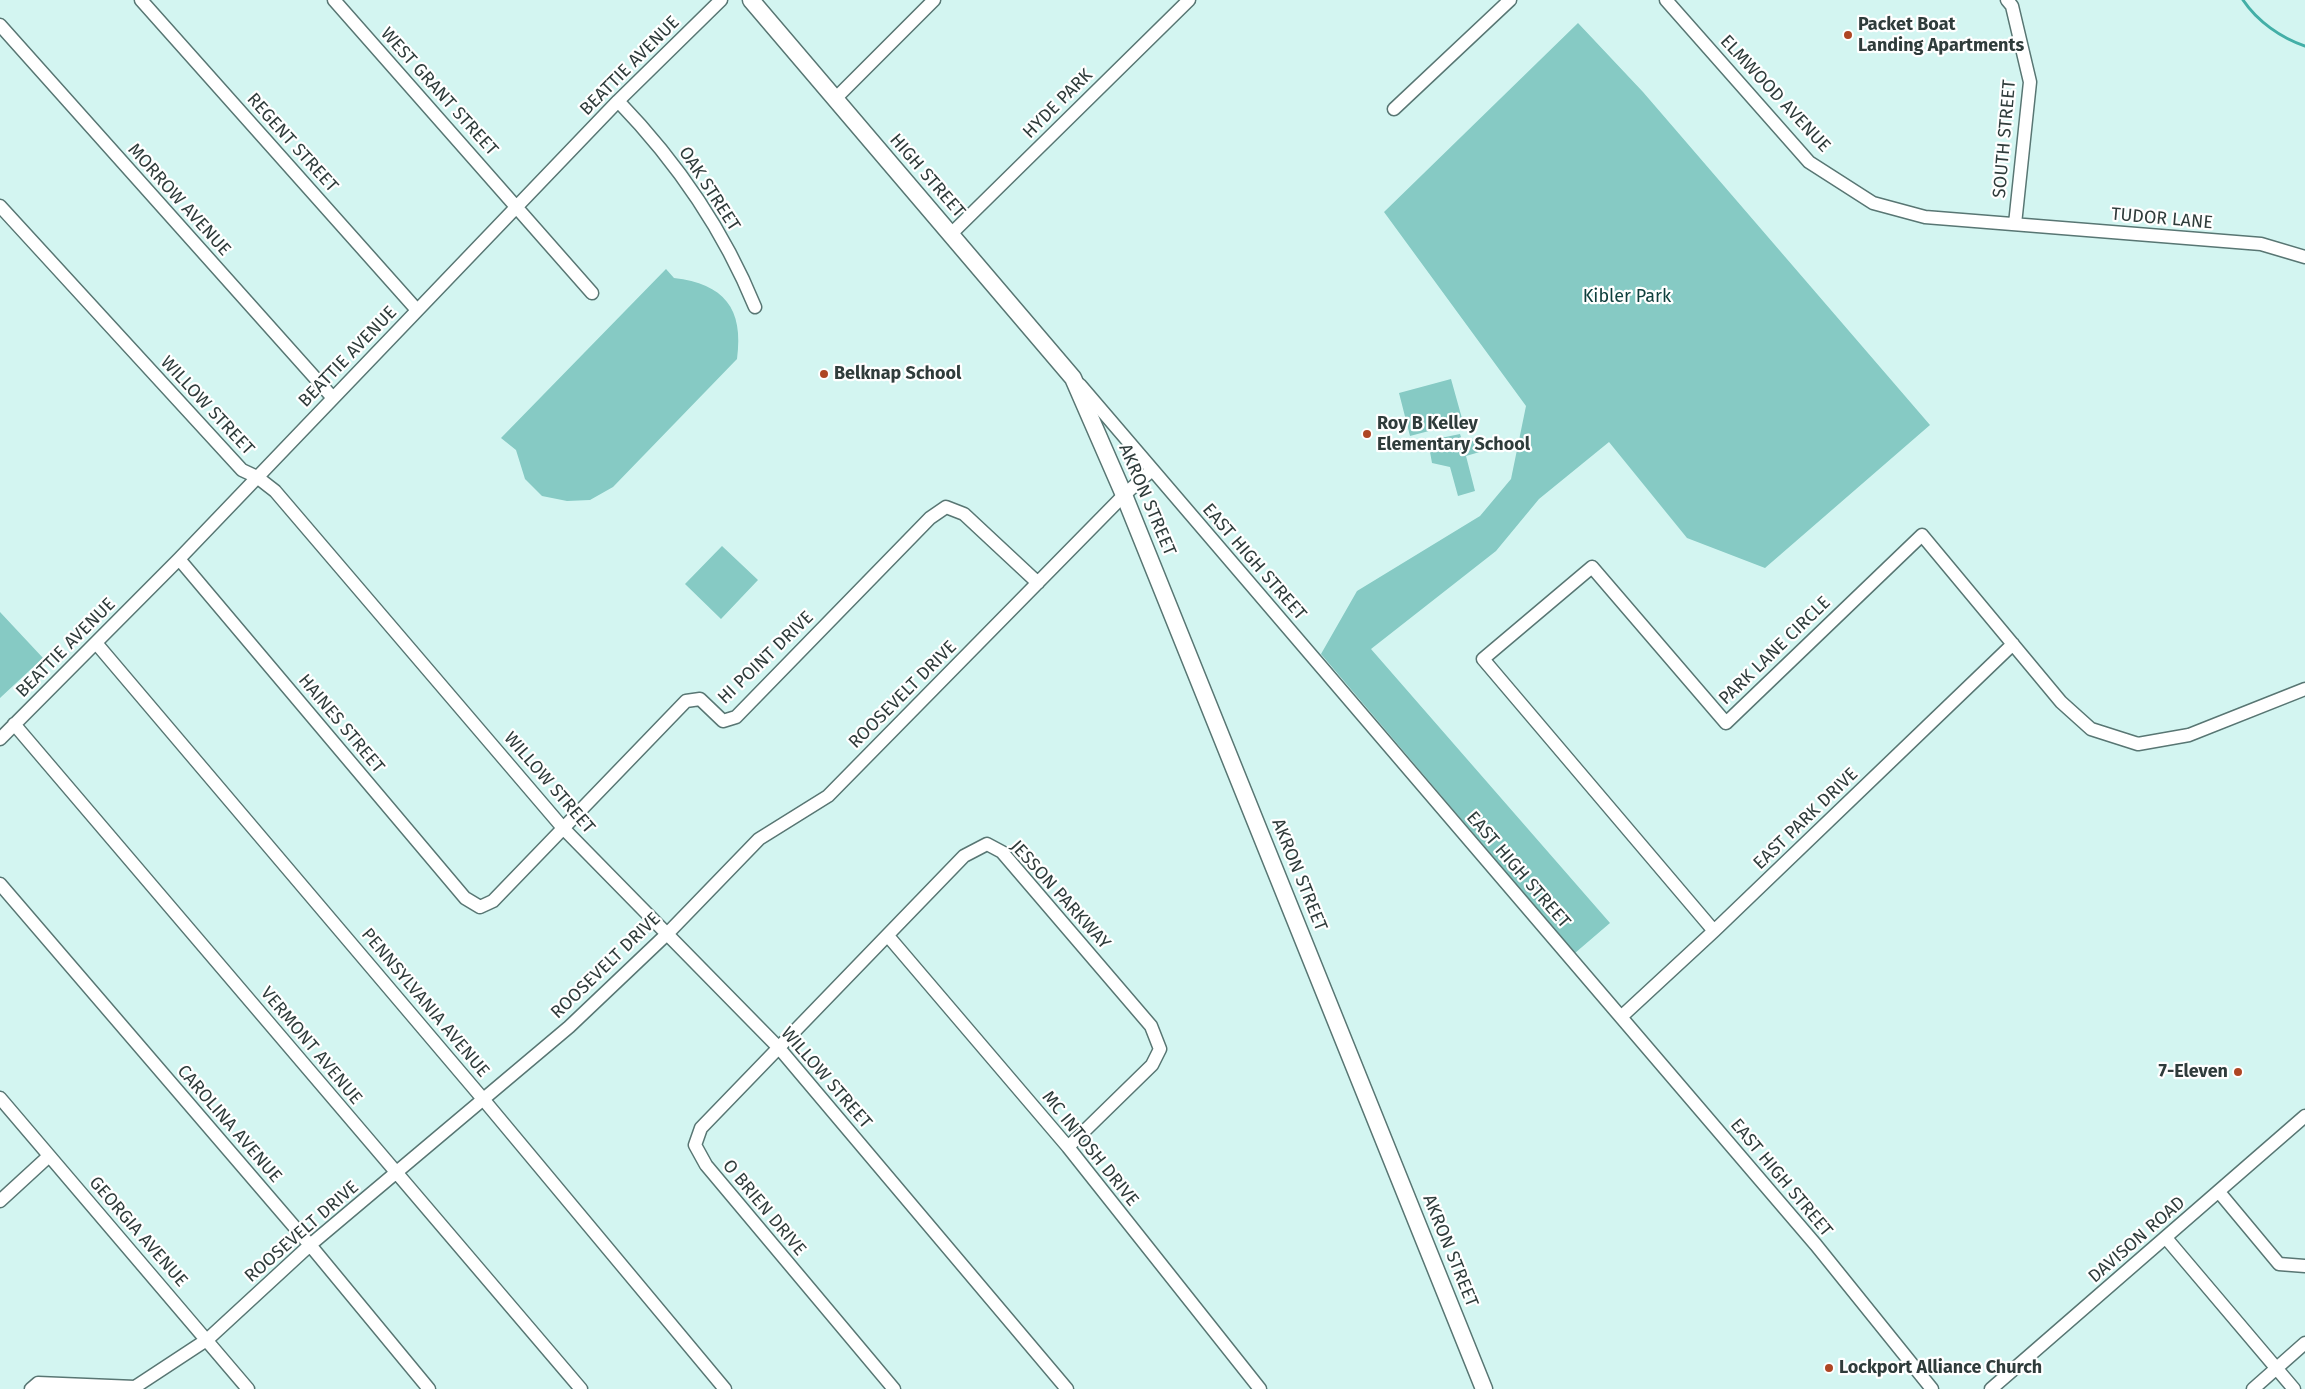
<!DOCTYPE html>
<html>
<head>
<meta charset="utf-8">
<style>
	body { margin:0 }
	canvas { display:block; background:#d3f5f1 }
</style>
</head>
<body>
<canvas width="2305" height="1389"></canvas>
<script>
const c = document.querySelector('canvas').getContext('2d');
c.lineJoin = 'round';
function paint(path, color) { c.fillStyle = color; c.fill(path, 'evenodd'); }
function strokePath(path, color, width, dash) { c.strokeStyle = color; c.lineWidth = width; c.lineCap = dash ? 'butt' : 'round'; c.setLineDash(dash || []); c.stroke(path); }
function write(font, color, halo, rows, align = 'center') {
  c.font = font + ' "Fira Sans",sans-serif'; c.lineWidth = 4.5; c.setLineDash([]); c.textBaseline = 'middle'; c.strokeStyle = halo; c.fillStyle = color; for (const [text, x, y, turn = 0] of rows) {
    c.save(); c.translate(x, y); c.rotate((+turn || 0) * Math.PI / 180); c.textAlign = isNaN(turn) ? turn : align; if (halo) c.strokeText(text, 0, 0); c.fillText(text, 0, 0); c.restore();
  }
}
const green = new Path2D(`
	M1578,23l65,69 287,333 -165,143 -78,-30 -78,-96 -70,57 -43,52 -125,98 239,274 -35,30 -254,-299 36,-63 123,-75 31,-37 15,-73 -142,-194z
	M666,269l8,9c50,6 70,30 63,81l-124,128 -23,13 -23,1 -25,-5 -17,-17 -9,-29 -15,-12z
	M1451,379l12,43 -53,14 -11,-43z
	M1460,434l3,9 17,-4 3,12 -17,5 9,35 -17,5 -8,-29 -18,-4 -2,-11 8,-3 -2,-10z
	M722,546l36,34 -37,39 -36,-35z
	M0,612l43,46 -43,40z`);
const stream = new Path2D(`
	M2243,0c14,21 38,38 62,46`);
const minor = new Path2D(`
	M141,0l276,310
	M334,0l258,293
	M1666,0l143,162 64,41 52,14 336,27 44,13
	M2007,0l5,6 18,76 -15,142
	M0,25l333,373
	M835,99l99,-99
	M618,101c57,59 106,130 137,206
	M1394,109l116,-109
	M0,206l242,264 15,7 18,14 288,337 216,220 288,341
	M951,234l238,-234
	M1080,385l736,860 116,144
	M179,559l286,339 15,9 13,-6 193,-200 14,-2 23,22 13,-4 194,-199 16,-11 18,7 74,69
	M96,643l387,456 242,290
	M14,724l567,665
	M0,739l179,-180 439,-458 103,-101
	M0,884l310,361 119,144
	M1714,931l-231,-272 109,-92 134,156 196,-188 139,167 30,27 47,15 51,-9 116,-46
	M888,936l180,211 192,242
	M1621,1017l93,-86 299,-287
	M0,1098l248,291
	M2219,1192l60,72 26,2
	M0,1201l49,-45
	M2166,1238l128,151
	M31,1389l7,-6 97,4 73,-48 102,-94 259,-218 99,-94 91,-94 69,-43 296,-301 28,-25
	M894,1389l-188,-224 -11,-20 6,-17 263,-272 23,-12 15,8 149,174 9,23 -8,16 -84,82
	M1991,1389l314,-273
	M2253,1389l52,-46`);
const major = new Path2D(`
	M751,0l322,378 51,117 360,894`);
const markers = [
	[1848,35,5,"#ae4623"],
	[824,374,5,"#ae4623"],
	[1367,434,5,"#ae4623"],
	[2238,1072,5,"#ae4623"],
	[1829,1368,5,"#ae4623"]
];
const poiNames = [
	["Packet Boat",1858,25],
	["Landing Apartments",1858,46],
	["Belknap School",834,374],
	["Roy B Kelley",1377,424],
	["Elementary School",1377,445],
	["7-Eleven",2228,1072,"right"],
	["Lockport Alliance Church",1839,1368]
];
const streetNames = [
	["BEATTIE AVENUE",630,66,-45],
	["WEST GRANT STREET",439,92,48],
	["ELMWOOD AVENUE",1775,94,47],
	["HYDE PARK",1058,104,-45],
	["SOUTH STREET",2005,139,-85],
	["REGENT STREET",292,143,48],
	["HIGH STREET",927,176,49],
	["OAK STREET",709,189,57],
	["MORROW AVENUE",179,200,48],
	["TUDOR LANE",2162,219,5],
	["BEATTIE AVENUE",348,357,-46],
	["WILLOW STREET",207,406,47],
	["AKRON STREET",1147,500,67],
	["EAST HIGH STREET",1254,562,49],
	["BEATTIE AVENUE",66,648,-45],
	["PARK LANE CIRCLE",1775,651,-44],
	["HI POINT DRIVE",766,658,-44],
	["ROOSEVELT DRIVE",903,695,-45],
	["HAINES STREET",341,724,50],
	["WILLOW STREET",549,783,49],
	["EAST PARK DRIVE",1806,819,-44],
	["EAST HIGH STREET",1518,870,49],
	["AKRON STREET",1299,875,68],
	["JESSON PARKWAY",1060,895,48],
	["ROOSEVELT DRIVE",606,966,-44],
	["PENNSYLVANIA AVENUE",425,1003,50],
	["VERMONT AVENUE",311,1046,50],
	["WILLOW STREET",826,1078,49],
	["CAROLINA AVENUE",229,1124,49],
	["MC INTOSH DRIVE",1090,1149,51],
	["EAST HIGH STREET",1781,1178,50],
	["O BRIEN DRIVE",764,1208,50],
	["GEORGIA AVENUE",138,1232,49],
	["ROOSEVELT DRIVE",302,1232,-41],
	["DAVISON ROAD",2137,1240,-41],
	["AKRON STREET",1450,1251,68]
];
const parkNames = [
	["Kibler Park",1627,297]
];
paint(green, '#86cac4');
strokePath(stream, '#43afa7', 3);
strokePath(minor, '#587673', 15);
strokePath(major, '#587673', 19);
strokePath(minor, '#fff', 12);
strokePath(major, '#fff', 16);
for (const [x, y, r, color] of markers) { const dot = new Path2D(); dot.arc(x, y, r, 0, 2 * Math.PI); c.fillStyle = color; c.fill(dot); strokePath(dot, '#fff', 2); }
write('bold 18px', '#2f3c3b', '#fff', poiNames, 'left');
write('18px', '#2f3c3b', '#fff', streetNames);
write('18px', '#0f403d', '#fff', parkNames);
</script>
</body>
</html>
